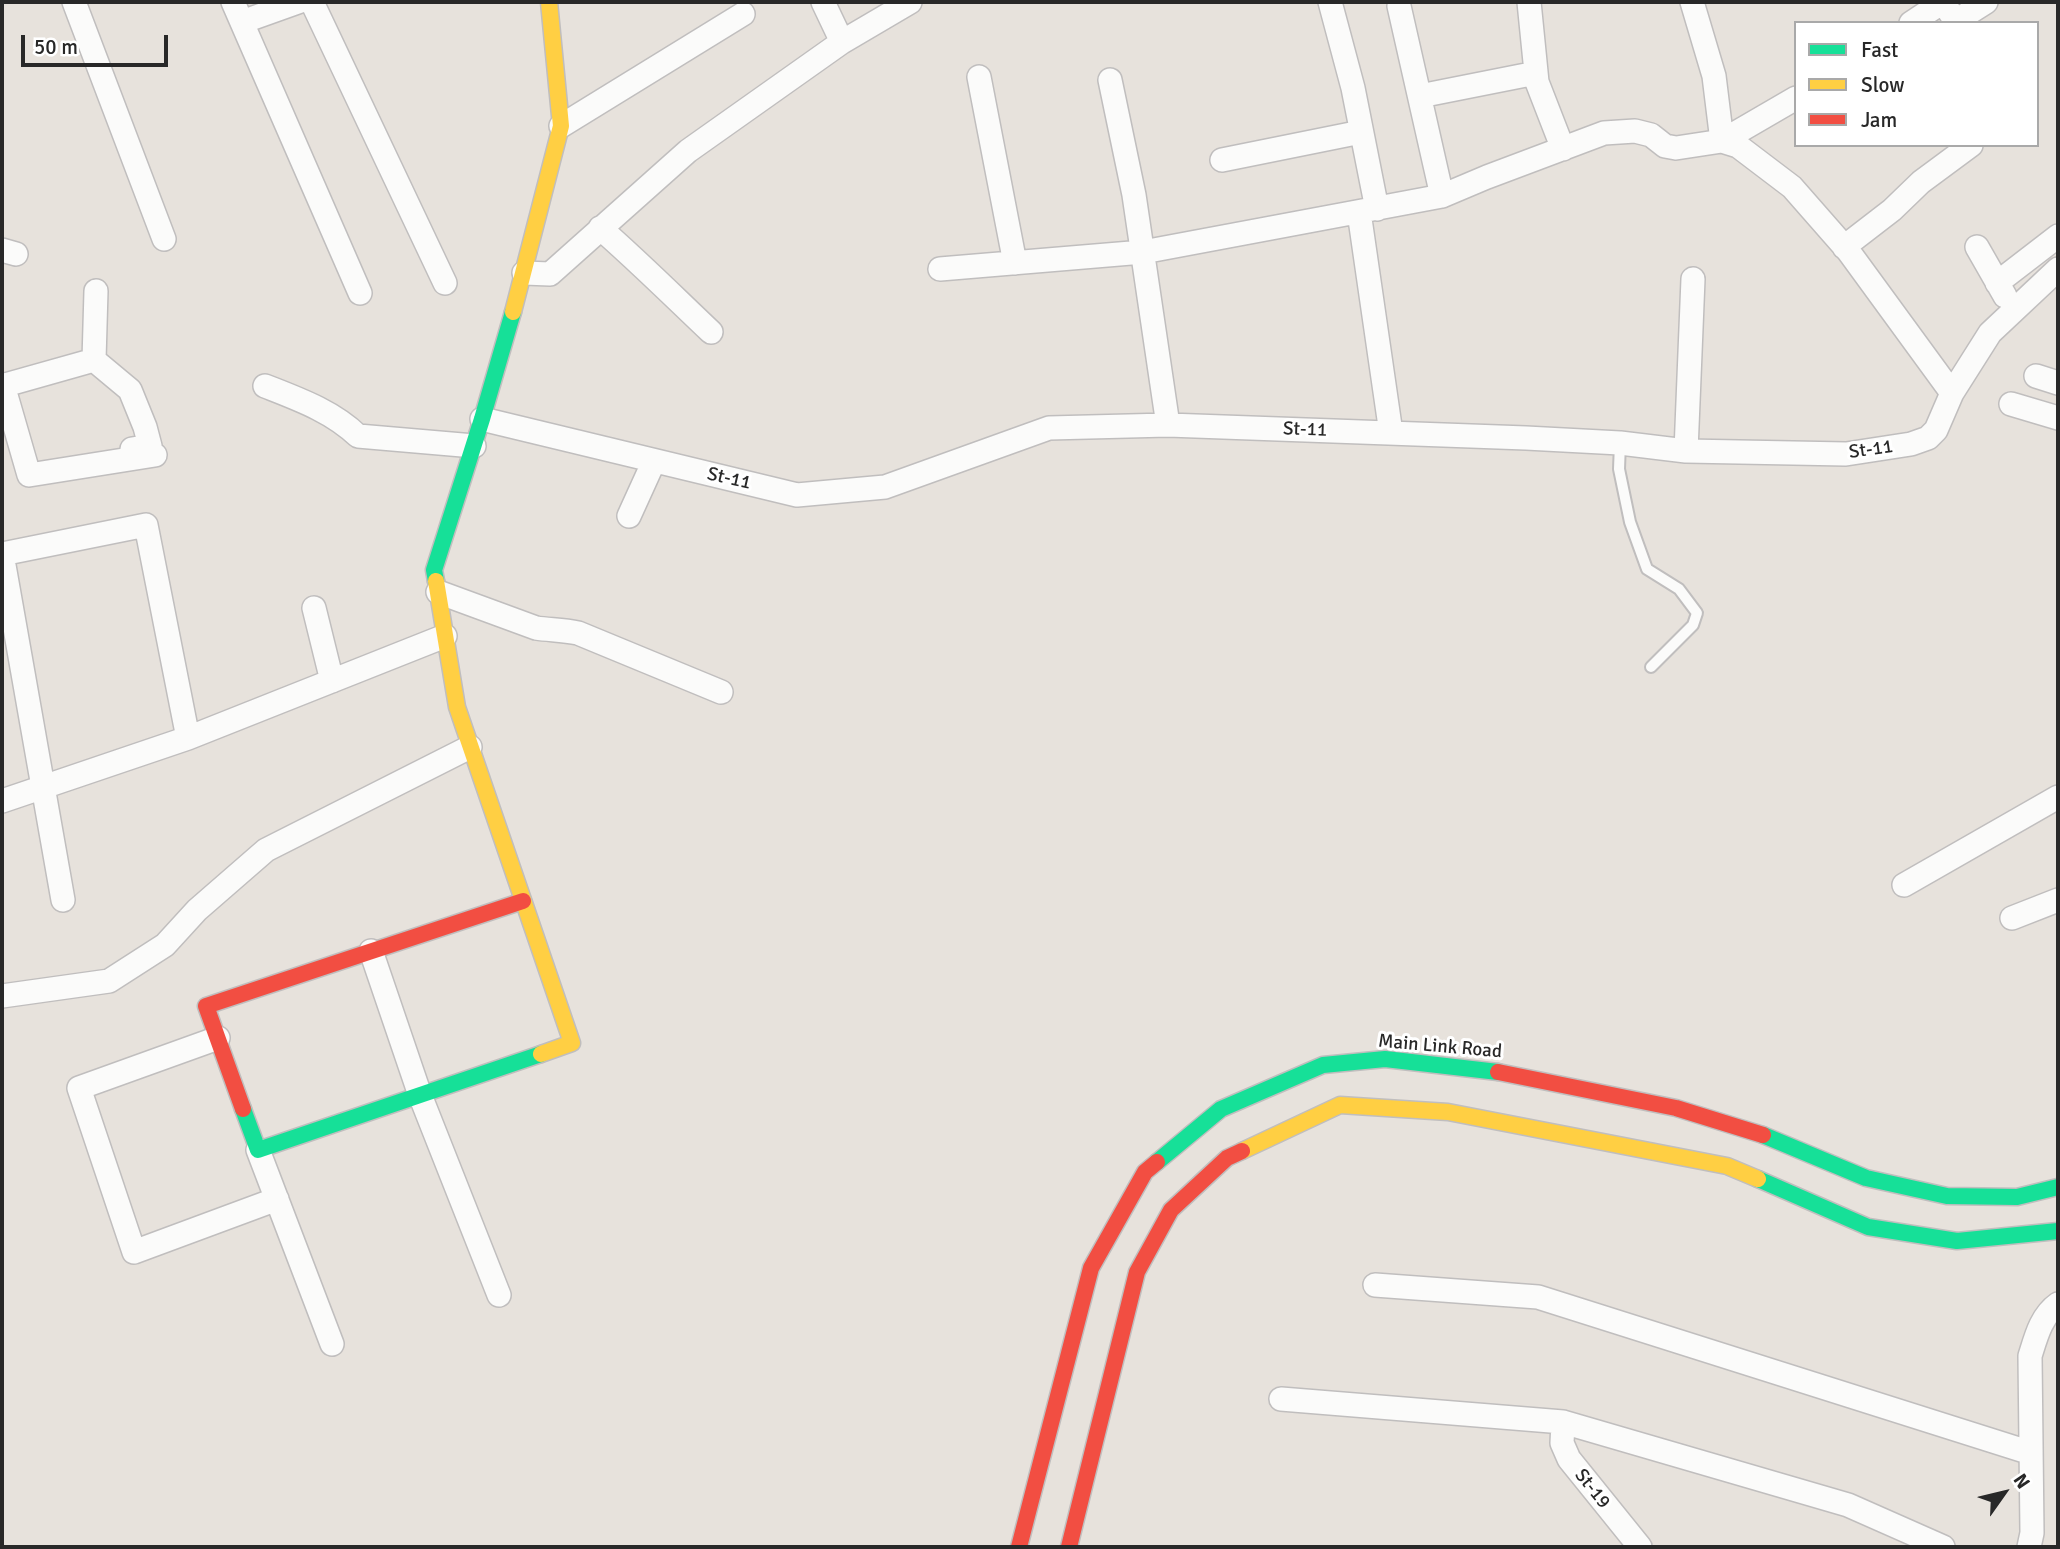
<!DOCTYPE html>
<html>
<head>
<meta charset="utf-8">
<style>
	body { margin:0 }
	#map { position:relative; width:2060px; height:1549px; overflow:hidden; background:#e7e2dc; font-family:Signika,sans-serif }
	canvas { display:block }
	.frame { position:absolute; inset:0; border:4px solid #282828; pointer-events:none }
	.legend { position:absolute; left:1794px; top:21px; width:245px; height:126px; box-sizing:border-box; background:#fff; border:2px solid #a9a9a9; margin:0; padding:9px 12px; list-style:none; font-size:21px; color:#282828 }
	.legend li { display:flex; align-items:center; gap:14px; height:35px }
	.legend b { width:35px; border:2px solid #a9a9a9 }
	.north { position:absolute; left:1969px; top:1458px; width:70px; height:70px; -webkit-text-stroke:5px #fff; paint-order:stroke; rotate:56deg; font-size:19px; font-weight:700; line-height:28px; text-align:center; color:#282828 }
	.north::after { content:''; display:block; margin:auto; width:24px; height:32px; background:#282828; clip-path:polygon(50% 0,100% 100%,50% 72%,0 100%) }
	.scale { position:absolute; left:21px; top:35px; width:147px; height:32px; box-sizing:border-box; border:4px solid #282828; border-top:0; padding-left:9px; font-size:21px; line-height:24px; white-space:nowrap; color:#282828; -webkit-text-stroke:5px #fff; paint-order:stroke }
</style>
</head>
<body>
<div id="map">
<canvas width="2060" height="1549"></canvas>
<div class="frame"></div>
<ul class="legend">
<li><b style="height:9px;background:#16e098"></b>Fast</li>
<li><b style="height:9px;background:#ffcf43"></b>Slow</li>
<li><b style="height:9px;background:#f24e42"></b>Jam</li>
</ul>
<div class="north">N</div>
<div class="scale">50 m</div>
</div>
<script>
const c = document.querySelector('canvas').getContext('2d');
c.lineJoin = 'round';
function strokePath(path, color, width, dash) { c.strokeStyle = color; c.lineWidth = width; c.lineCap = dash ? 'butt' : 'round'; c.setLineDash(dash || []); c.stroke(path); }
function write(font, color, halo, rows, align = 'center') {
  c.font = font + ' Signika,sans-serif'; c.lineWidth = 6; c.setLineDash([]); c.textBaseline = 'middle'; c.strokeStyle = halo; c.fillStyle = color; for (const [text, x, y, turn = 0] of rows) {
    c.save(); c.translate(x, y); c.rotate((+turn || 0) * Math.PI / 180); c.textAlign = isNaN(turn) ? turn : align; if (halo) c.strokeText(text, 0, 0); c.fillText(text, 0, 0); c.restore();
  }
}
const lane = new Path2D(`
	M1620,443l-1,26 11,53 17,47 32,20 18,24 -4,12 -42,42`);
const street = new Path2D(`
	M74,2l90,237
	M233,2l127,291
	M312,2l133,281
	M823,2l19,40
	M1330,2l23,86 24,121
	M1529,2l8,80 26,67
	M1692,2l22,74 8,65 16,5 54,41 57,65 103,141
	M1399,6l43,190
	M1956,21l30,-19
	M242,22l56,-20
	M1911,23l32,-21 14,21
	M979,77l36,186
	M1110,80l24,115 34,230
	M1420,96l116,-23
	M561,126l182,-112
	M1222,160l139,-28
	M1359,212l32,221
	M600,228c39,34 74,69 111,104
	M1844,247l48,-37 29,-28 50,-37
	M1977,247l28,49
	M2,250l14,4
	M940,269l203,-17 299,-56 45,-19 117,-44 31,-2 16,4 14,11 11,2 46,-7 74,-43
	M524,273l26,1 138,-123 154,-109 68,-40
	M1997,283l61,-47
	M96,291l-2,69 36,30 15,37 5,19 -18,3
	M2036,376l22,7
	M3,385l26,90 126,-20
	M2,386l92,-26
	M265,386c33,13 67,25 93,50l116,10
	M2011,404l47,14
	M482,419l315,76 88,-8 164,-59 119,-3 358,13 94,5 66,8 160,3 65,-10 17,-6 8,-8 16,-37 38,-60 68,-64
	M1686,451l7,-172
	M629,516l25,-55
	M438,592l98,36c14,2 27,2 42,5l143,59
	M314,608l18,73
	M2,801l186,-63 257,-102
	M1904,885l154,-88
	M63,900l-61,-346 144,-29 42,213
	M2012,918l46,-18
	M371,951l49,144 79,200
	M2,996l107,-15 56,-36 32,-35 69,-60 204,-103
	M218,1038l-139,50 55,164 143,-53
	M258,1150l74,194
	M1375,1285l163,12 493,156
	M1281,1399l282,23 285,83 95,42
	M1563,1422l-1,21 7,16 71,88
	M2029,1547l3,-14 -2,-177c6,-19 11,-40 28,-52`);
const fast = new Path2D(`
	M436,581l-2,-11 48,-151 31,-107
	M243,1109l15,41 283,-96
	M1763,1135l103,43 81,18 70,1 41,-10
	M1157,1162l64,-53 102,-44 62,-6 113,13
	M1758,1179l110,48 89,14 101,-10`);
const slow = new Path2D(`
	M513,312l48,-186 -12,-124
	M436,581l21,126 115,336 -31,11
	M1242,1151l98,-46 108,7 279,54 31,13`);
const jam = new Path2D(`
	M1498,1072l178,36 87,27
	M243,1109l-37,-103 317,-105
	M1019,1547l72,-279 54,-96 12,-10
	M1069,1547l68,-275 34,-62 56,-52 15,-7`);
const streetNames = [
	["St-11",1305,430,2],
	["St-11",1871,450,-8],
	["St-11",729,479,13],
	["Main Link Road",1440,1047,5],
	["St-19",1592,1489,51]
];
strokePath(lane, '#c0bebe', 14);
strokePath(street, '#c0bebe', 26);
strokePath(fast, '#c0bebe', 19);
strokePath(slow, '#c0bebe', 19);
strokePath(jam, '#c0bebe', 19);
strokePath(lane, '#fbfbfa', 10);
strokePath(street, '#fbfbfa', 23);
strokePath(fast, '#16e098', 16);
strokePath(slow, '#ffcf43', 16);
strokePath(jam, '#f24e42', 16);
write('19px', '#282828', '#fff', streetNames);
</script>
</body>
</html>
